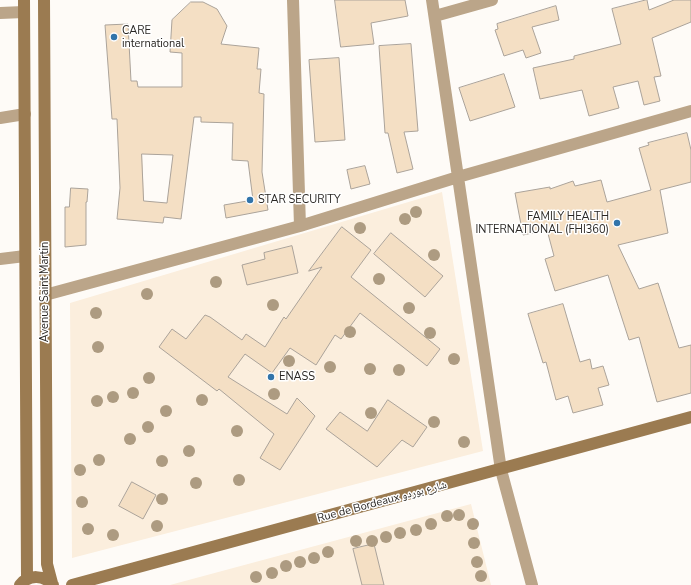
<!DOCTYPE html>
<html>
<head>
<meta charset="utf-8">
<style>
	body { margin:0 }
	canvas { display:block; background:#fefbf7 }
</style>
</head>
<body>
<canvas width="691" height="585"></canvas>
<script>
const c = document.querySelector('canvas').getContext('2d');
c.lineJoin = 'round';
function paint(path, color) { c.fillStyle = color; c.fill(path, 'evenodd'); }
function strokePath(path, color, width, dash) { c.strokeStyle = color; c.lineWidth = width; c.lineCap = dash ? 'butt' : 'round'; c.setLineDash(dash || []); c.stroke(path); }
function write(font, color, halo, rows, align = 'center') {
  c.font = font + ' "Nunito Sans","Noto Naskh Arabic",sans-serif'; c.lineWidth = 3; c.setLineDash([]); c.textBaseline = 'middle'; c.strokeStyle = halo; c.fillStyle = color; for (const [text, x, y, turn = 0] of rows) {
    c.save(); c.translate(x, y); c.rotate((+turn || 0) * Math.PI / 180); c.textAlign = isNaN(turn) ? turn : align; if (halo) c.strokeText(text, 0, 0); c.fillText(text, 0, 0); c.restore();
  }
}
const built = new Path2D(`
	M442,192l41,259 -411,107 -2,-255z
	M471,504l20,81h-321z`);
const building = new Path2D(`
	M335,0h70l3,16 -37,7 3,21 -33,3z
	M647,0l2,10 25,-10h17v22l-39,16 9,38 -7,1 6,24 -16,4 -6,-24 -25,6 6,21 -30,8 -7,-26 -42,9 -7,-31 41,-9v-3l47,-12 -9,-35z
	M191,2h12l14,7 10,17 -6,18 38,4 -2,21h4l-2,24 5,1 -2,78 6,38 -42,8 -2,-13 29,-5 -5,-39 -16,-1 1,-37 -32,-1v-5h-7l-13,102 -17,-2 -1,6 -46,-4 3,-31 -3,-69h-5l-7,-94 23,-1 3,57h6l1,6h44v-34l-12,-1 2,-32zM142,154l31,1 -6,48 -23,-2z
	M556,6l3,14 -27,7 9,26 -15,5 -3,-8 -19,6 -9,-26 3,-1 -1,-5z
	M411,44l7,87 -14,1 9,37 -16,4 -9,-40h-3l-6,-87z
	M339,58l6,82 -30,2 -6,-82z
	M504,74l11,33 -45,14 -11,-33z
	M687,133l4,17v32l-31,8 8,43 -50,12 21,44 19,-6 21,65 12,-3v48l-34,9 -18,-65 -10,3 -21,-65 -53,16 -10,-32 9,-3 -7,-26 -24,5 -8,-42 35,-6v2l23,-8 2,5 26,-6 6,22 44,-12 -12,-42 10,-3 -1,-2z
	M365,166l5,18 -19,5 -4,-19z
	M71,188l17,1 -1,13h-1v43l-21,2v-40h4z
	M342,227l29,23 -20,27 89,72 -13,17 -67,-53 -19,26 -6,-4 -19,30 -26,-17 -18,25 -27,-19 -17,23 59,37 10,-16 18,18 -35,54 -20,-12 14,-24 -55,-45 -2,2 -58,-44 13,-18 14,10 19,-24 5,2 32,23 4,-6 19,13 19,-30 2,2 36,-52 -13,4z
	M391,233l52,43 -18,21 -51,-43z
	M292,246l6,27 -51,12 -5,-20 23,-6 -1,-6z
	M563,304l17,58 10,-3 2,10 11,-3 6,19 -11,3 5,17 -30,8 -5,-17 -12,4 -10,-38 -3,1 -15,-49z
	M388,400l39,27 -14,20 -11,-7 -25,27 -51,-38 14,-17 27,19z
	M132,482l24,13 -13,24 -24,-13z
	M374,544l10,41h-22l-9,-36z`);
const street = new Path2D(`
	M293,0l7,226
	M432,0l69,470 31,115
	M0,13l24,-1
	M435,16l57,-16
	M0,118l25,-4
	M0,259l25,-3
	M45,295l255,-69 158,-49 233,-66`);
const secondary = new Path2D(`
	M24,0l3,578
	M44,0l3,564 5,19
	M20,585c9,-11 24,-10 33,0
	M72,585l619,-168`);
const trees = [
	[416,212],
	[405,219],
	[360,228],
	[434,255],
	[379,279],
	[216,282],
	[147,294],
	[273,305],
	[409,308],
	[96,313],
	[350,332],
	[430,333],
	[98,347],
	[454,359],
	[289,361],
	[330,367],
	[370,369],
	[399,370],
	[149,378],
	[133,393],
	[274,394],
	[113,397],
	[202,400],
	[97,401],
	[166,411],
	[371,413],
	[434,422],
	[148,427],
	[237,431],
	[130,439],
	[464,442],
	[189,451],
	[99,460],
	[162,461],
	[80,470],
	[239,480],
	[196,483],
	[162,499],
	[82,502],
	[459,515],
	[447,516],
	[431,524],
	[473,524],
	[157,526],
	[88,529],
	[416,530],
	[400,533],
	[113,535],
	[386,537],
	[356,541],
	[372,541],
	[474,543],
	[328,552],
	[314,558],
	[300,562],
	[477,562],
	[286,566],
	[272,573],
	[481,576],
	[256,577]
];
const markers = [
	[114,37,4,"#3174aa"],
	[250,200,4,"#3174aa"],
	[617,223,4,"#3174aa"],
	[271,377,4,"#3174aa"]
];
const poiNames = [
	["CARE",122,31],
	["international",122,44],
	["STAR SECURITY",258,200],
	["FAMILY HEALTH",609,217,"right"],
	["INTERNATIONAL (FHI360)",609,230,"right"],
	["ENASS",279,377]
];
const streetNames = [
	["Avenue Saint Martin",45,292,-90],
	["Rue de Bordeaux شارع بوردو",382,502,-15]
];
paint(built, '#fbeedd');
paint(building, '#f4dfc4');
strokePath(building, '#aba39a', 1);
strokePath(street, '#bba589', 12);
strokePath(secondary, '#9b7b51', 12);
c.fillStyle = '#ad9b81';
for (const [x, y] of trees) { c.beginPath(); c.arc(x, y, 6, 0, 2 * Math.PI); c.fill(); }
for (const [x, y, r, color] of markers) { const dot = new Path2D(); dot.arc(x, y, r, 0, 2 * Math.PI); c.fillStyle = color; c.fill(dot); strokePath(dot, '#fff', 1.5); }
write('11px', '#2a2724', '#fff', poiNames, 'left');
write('11px', '#2a2724', '#fff', streetNames);
</script>
</body>
</html>
